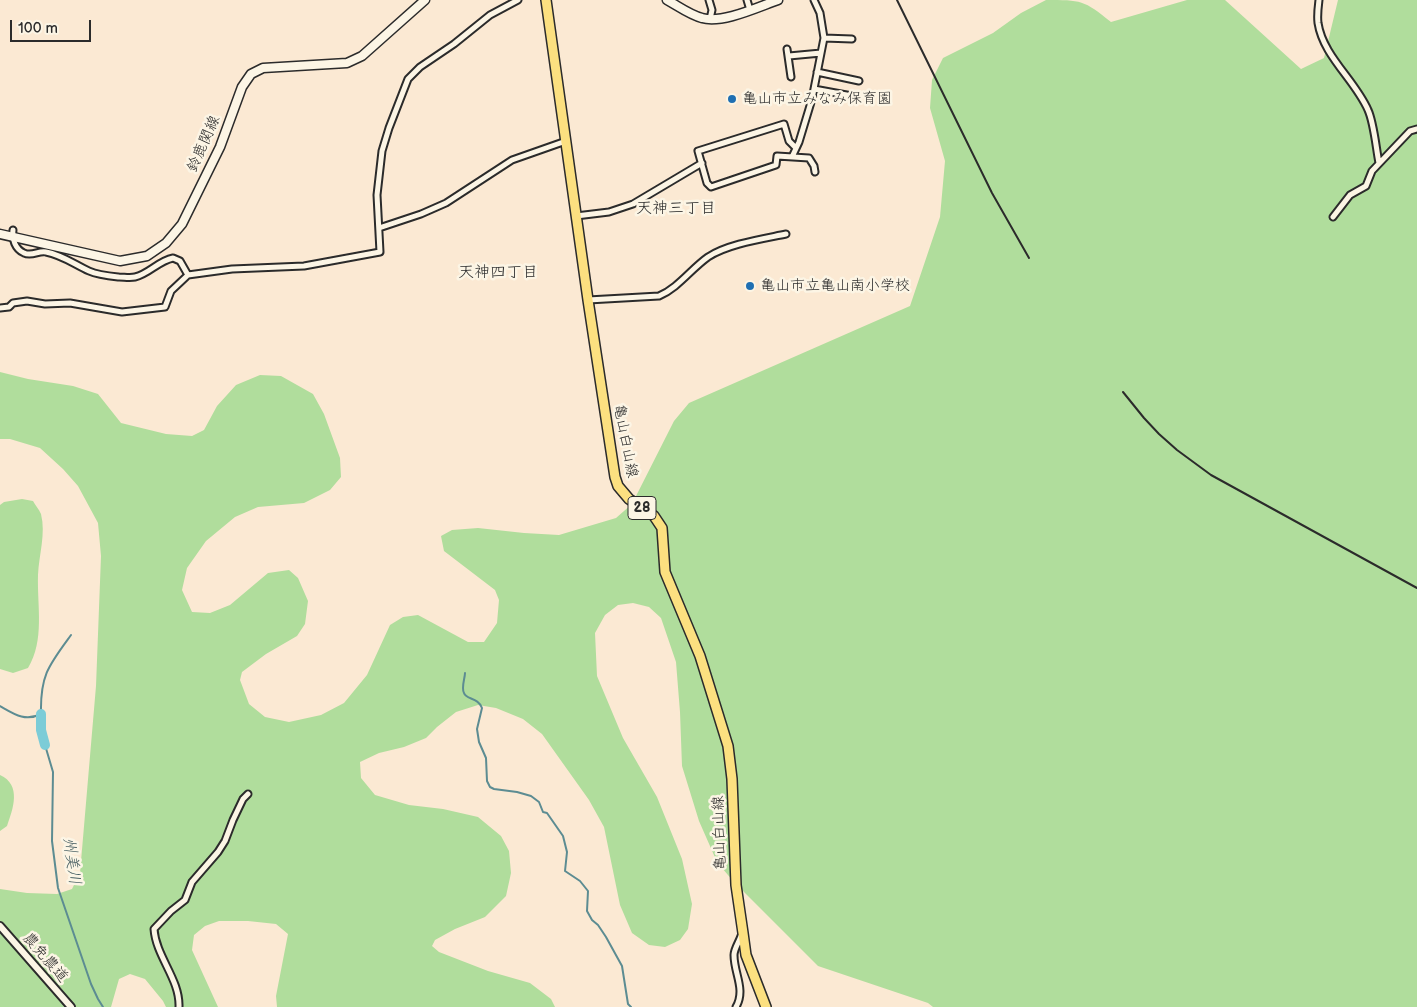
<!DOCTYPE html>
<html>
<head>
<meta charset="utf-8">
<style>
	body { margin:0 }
	#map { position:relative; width:1417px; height:1007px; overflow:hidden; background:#fbe9d3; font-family:"Balsamiq Sans",sans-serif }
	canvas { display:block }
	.scale { position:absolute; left:10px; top:20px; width:81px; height:22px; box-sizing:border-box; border:2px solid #2b2b2b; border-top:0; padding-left:6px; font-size:15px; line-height:18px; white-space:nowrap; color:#2b2b2b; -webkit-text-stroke:4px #fcf5e5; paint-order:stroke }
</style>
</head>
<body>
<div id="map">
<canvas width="1417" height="1007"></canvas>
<div class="scale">100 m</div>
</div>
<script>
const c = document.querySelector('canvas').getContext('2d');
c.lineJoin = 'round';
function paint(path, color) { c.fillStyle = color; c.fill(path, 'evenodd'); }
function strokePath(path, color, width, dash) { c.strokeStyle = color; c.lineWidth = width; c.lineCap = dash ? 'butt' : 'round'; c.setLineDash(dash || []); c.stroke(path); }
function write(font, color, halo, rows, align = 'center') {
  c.font = font + ' "Balsamiq Sans","Klee One",sans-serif'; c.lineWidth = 5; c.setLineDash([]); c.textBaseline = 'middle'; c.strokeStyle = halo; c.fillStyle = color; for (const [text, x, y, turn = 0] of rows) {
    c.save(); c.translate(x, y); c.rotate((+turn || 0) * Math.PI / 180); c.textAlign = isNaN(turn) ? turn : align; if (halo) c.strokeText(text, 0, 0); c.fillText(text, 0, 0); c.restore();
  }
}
const green = new Path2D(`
	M1046,0c35,0 38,0 65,22l76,-22h38l76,69 23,-11 14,-58h79v1007h-484l-5,-4 -110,-37 -85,-85 -16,-19 -18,-41 -17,-55 -2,-54 -4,-50 -15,-44 -12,-11 -16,-4 -15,2 -13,10 -10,18 2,43 26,62 34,59 25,62 10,45 -4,25 -8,11 -15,7 -16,-2 -17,-12 -12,-28 -16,-78 -15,-27 -47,-66 -19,-15 -27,-11 -18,-3 -22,7 -19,15 -11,11 -22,9 -25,6 -19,9 1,16 14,17 34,10 34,4 35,8 23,19 8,15 2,22 -5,23 -21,21 -30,12 -20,11 -3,6 7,6 49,19 42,12 21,16 4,8h-278l-1,-11 12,-62 -12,-10 -28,-3h-29l-14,5 -11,9 -2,15 26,57h-52l-3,-6 -18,-22 -15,-5 -11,5 -8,28h-111v-118l27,4 30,1 15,-5 8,-16 16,-187 5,-130 -3,-33 -20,-37 -15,-17 -23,-21 -30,-9h-10v-67l28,7 45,7 25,8 23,29 45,11 26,2 12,-6 13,-24 19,-21 24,-10 21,1 32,18 11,20 16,44 1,19 -11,13 -26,13 -46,4 -23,10 -29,24 -19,27 -5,22 10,22 18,1 20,-8 38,-32 21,-3 9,8 10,23 -3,23 -8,12 -31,18 -24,18 -2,8 9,24 16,13 24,5 32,-7 23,-12 23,-28 23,-50 13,-8 15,-2 50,27h16l13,-19 2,-23 -4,-10 -51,-39 -3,-15 11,-6 26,-2 46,5 35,2 57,-17 16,-14 42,-83 15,-18 221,-97 30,-89 5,-56 -15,-53 2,-28 11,-22 50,-25 28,-20z
	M22,499l11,2c2,4 6,8 8,13 5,20 -2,40 -3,61 -1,31 7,65 -10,93l-15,5 -13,-4v-164l4,-3z
	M0,775c22,10 13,34 7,51l-7,5z`);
const stream = new Path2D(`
	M465,673c0,5 -4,15 -1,20 2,7 14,4 18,15l-5,21 2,13 7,16 1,23 3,6 4,2 23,3 14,4 8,6 4,10 4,1 16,23 4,16 -2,19 15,10 8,10 -1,20 5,9 6,5 8,12 16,29 6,38 3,3
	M0,706c14,8 25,16 41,8 -1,-39 8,-49 30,-79
	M45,745l8,27 -1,69 6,47 33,96 7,15 5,8`);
const river = new Path2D(`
	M41,714v16l4,15`);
const minor = new Path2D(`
	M709,0l3,10 -2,9
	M747,0l3,10
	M1319,0c-1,8 -2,15 -1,23 5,33 37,57 50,87 6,13 8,38 11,53
	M824,38l28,1
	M787,49l4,28
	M789,56l32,-3
	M817,72l42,9
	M814,89l38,7
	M796,148l-7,-7 -5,-17 -86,27 9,32 4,4 65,-22 1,-9 32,2 5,8 1,6
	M792,157l7,-15 13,-43 12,-61 -4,-25 -6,-13
	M576,216l33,-4 24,-8 69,-41
	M1333,217l17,-22 16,-9 6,-15 38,-40 7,-2
	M379,228l42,-14 25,-11 66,-43 54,-19
	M13,230c-1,9 2,19 11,23 8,4 15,-3 22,-1 16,3 28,12 43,19 9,4 20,5 30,6 5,0 11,1 16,0 14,-3 23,-16 38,-19l7,3 8,14
	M588,300l71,-4c19,-8 32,-27 49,-39 20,-13 54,-18 78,-23
	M0,308l9,-1 4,-4 14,-2 18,3 25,-1 52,9 43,-5 6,-16 17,-16 44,-6 72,-3 76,-14 -3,-57 5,-44 7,-23 19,-49 12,-12 34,-23 36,-29 28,-15
	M179,1007c1,-28 -23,-50 -25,-78l17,-18 14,-11 7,-18 26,-30 7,-11 8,-21 10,-21 5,-5
	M736,1007c10,-18 -2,-33 -2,-52 0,-6 5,-13 7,-19`);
const tertiary = new Path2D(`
	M0,926l71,81`);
const secondary = new Path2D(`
	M667,0c11,6 23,15 35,18 20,6 56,-11 76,-18
	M0,234l120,27 27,-5 19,-13 16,-19 38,-77 22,-60 9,-13 12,-6 84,-5 15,-7 63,-56`);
const primary = new Path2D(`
	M546,0l42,300 27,177 3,9 11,13 25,17 8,12 3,44 35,84 28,90 4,33 4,106 7,48 3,22 20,52`);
const rail = new Path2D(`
	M897,0l95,193 37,65
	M1123,392l21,26 15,16 18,16 34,25 206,113`);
const markers = [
	[732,99,5,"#1f6fb2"],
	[750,286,5,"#1f6fb2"]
];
const shields = [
	[642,508,28]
];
const shieldNames = [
	["28",642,508]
];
const poiNames = [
	["亀山市立みなみ保育園",742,99],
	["亀山市立亀山南小学校",760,286]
];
const streetNames = [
	["鈴鹿関線",204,144,-66],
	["亀山白山線",625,441,79],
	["亀山白山線",720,833,-92],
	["農免農道",45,958,49]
];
const neighbourhoodNames = [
	["天神三丁目",676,209],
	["天神四丁目",498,273]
];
const waterNames = [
	["州美川",71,861,82]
];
paint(green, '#b0dd9c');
strokePath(stream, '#5c8c92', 2);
strokePath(river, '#7cccd7', 10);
strokePath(minor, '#2b2b2b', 9);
strokePath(tertiary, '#2b2b2b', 10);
strokePath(secondary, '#2b2b2b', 11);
strokePath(primary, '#2b2b2b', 12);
strokePath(minor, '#fcf5e5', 5);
strokePath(tertiary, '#fcf5e5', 6);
strokePath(secondary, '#fcf5e5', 8);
strokePath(primary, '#fce080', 9);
strokePath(rail, '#2b2b2b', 2);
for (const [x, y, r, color] of markers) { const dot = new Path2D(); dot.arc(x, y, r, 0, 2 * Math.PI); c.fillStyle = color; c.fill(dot); strokePath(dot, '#fcf5e5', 2); }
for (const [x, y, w] of shields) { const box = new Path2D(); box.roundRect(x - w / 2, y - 11.5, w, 23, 4); c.fillStyle = '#fcf5e5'; c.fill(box); strokePath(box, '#2b2b2b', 1); }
write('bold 14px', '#2b2b2b', null, shieldNames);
write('15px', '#2b2b2b', '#fcf5e5', poiNames, 'left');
write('15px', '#2b2b2b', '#fcf5e5', streetNames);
write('16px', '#2b2b2b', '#fcf5e5', neighbourhoodNames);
write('italic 16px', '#435b5f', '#fcf5e5', waterNames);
</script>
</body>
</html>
